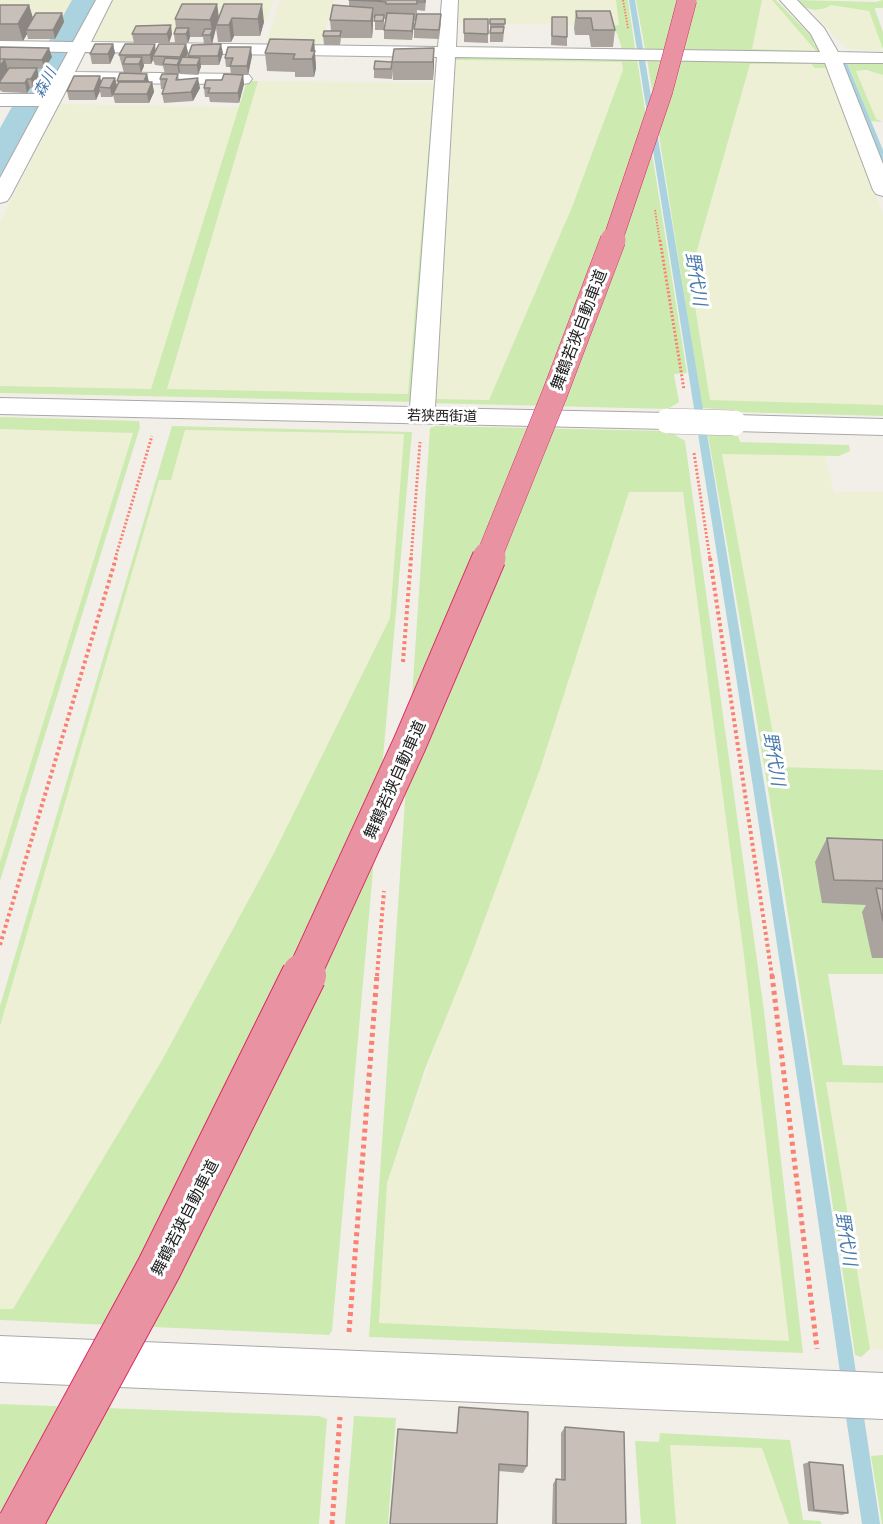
<!DOCTYPE html>
<html>
<head>
<meta charset="utf-8">
<style>
	body { margin:0 }
	canvas { display:block; background:#f2efe9 }
</style>
</head>
<body>
<canvas width="883" height="1524"></canvas>
<script>
const c = document.querySelector('canvas').getContext('2d');
c.lineJoin = 'round';
function paint(path, color) { c.fillStyle = color; c.fill(path, 'evenodd'); }
function strokePath(path, color, width, dash) { c.strokeStyle = color; c.lineWidth = width; c.lineCap = dash ? 'butt' : 'round'; c.setLineDash(dash || []); c.stroke(path); }
function write(font, color, halo, rows, align = 'center') {
  c.font = font + ' Lato,"Noto Sans JP",sans-serif'; c.lineWidth = 6; c.setLineDash([]); c.textBaseline = 'middle'; c.strokeStyle = halo; c.fillStyle = color; for (const [text, x, y, turn = 0] of rows) {
    c.save(); c.translate(x, y); c.rotate((+turn || 0) * Math.PI / 180); c.textAlign = isNaN(turn) ? turn : align; if (halo) c.strokeText(text, 0, 0); c.fillText(text, 0, 0); c.restore();
  }
}
const farmland = new Path2D(`
	M0,0h84l-13,19h-71z
	M112,0h161l-6,21 -85,-1 -6,13h-40l-5,9h-41z
	M280,0h54l-14,45 -54,-1z
	M459,0h157l3,26 -162,-3z
	M762,0h10l45,51 -66,-2z
	M830,4l39,7 9,19 5,22 -35,-3 -8,-7 -25,-26 -1,-6 7,1z
	M455,60l167,2 1,8 -51,137 -83,194 -56,-2z
	M750,64h62l3,4h12l56,145v192l-173,-5 -20,-125z
	M856,70l27,5v45h-7z
	M258,81l176,2 -26,311 -241,-4z
	M60,104l180,3 -89,282 -151,-3v-164z
	M0,429l133,3 -133,430z
	M185,430l219,4 -14,184 -116,235 -113,209 -148,248 -13,-1v-283l159,-546 12,-1z
	M722,453l103,3 9,36h49v278l-104,-3z
	M629,492h54l62,472 44,377 -410,-18 8,-140z
	M826,1082l57,1v267l-13,-1z
	M669,1445l94,3 26,76h-114z`);
const grass = new Path2D(`
	M616,0h12l7,49h-13l-5,-16 -6,-3 -1,-4 9,-1z
	M636,0h126l-10,49 64,2 -44,-51h4l40,41 -3,2 9,9 -177,-3z
	M796,0l80,2 7,-2v8h-8v2l8,22v17l-14,-38 -38,-6c-13,8 -24,6 -35,-5z
	M453,57l184,2 50,314 -13,1 5,28 -11,7 -240,-6zM455,60l167,2 1,8 -51,137 -83,193 -56,-1z
	M647,59l177,2 3,7h-13l-2,-4h-62l-60,211 20,125 173,5v11l-148,-4 -1,-2 -32,-2z
	M847,62h36v13l-17,-5 -10,1 20,48 7,3 -12,-1z
	M247,81h11l-91,308 241,5 26,-311 4,-1 -23,320 -415,-9v-7l151,3z
	M0,417l139,4 1,6 -140,454v-19l133,-429 -133,-4z
	M172,426l240,6 -80,899 -3,4 -329,-15v-11h13l148,-247 113,-209 116,-235 14,-184 -219,-4 -14,50h-12l-159,546v-20z
	M436,426l233,5 16,10 79,570 39,342 -434,-16 61,-909zM629,492h54l62,472 44,377 -410,-18 8,-140 38,-114 46,-113 69,-187z
	M708,435l30,1 2,6 109,3 1,6 -11,5 -117,-2 57,313 104,3v204h-55l15,91 40,1v17l-57,-1 44,267 -9,8 -6,-2c-45,-307 -93,-614 -147,-920z
	M0,1404l319,12 8,3 -8,105h-319z
	M354,1416l42,2 -8,106h-43z
	M660,1433l130,7 13,80 17,1 2,3h-33l-27,-76 -92,-3 6,79h-35l-6,-83 24,1z
	M883,1455v69h-1l-11,-68z`);
const stream = new Path2D(`
	M629,0h6c77,462 154,923 223,1386l-2,6 -6,2 -6,-2 -2,-6c-66,-463 -139,-924 -213,-1386z
	M844,61l3,2 36,87v11l-4,-2 -38,-96z
	M853,1395l6,3 3,6 18,120h-18l-18,-120 3,-6z`);
const river = new Path2D(`
	M72,0h36l-87,166 -6,9 -15,4v-51z`);
const pathFar3 = new Path2D(`
	M623,0l5,28
	M655,210l5,32`);
const pathFar2 = new Path2D(`
	M660,240l24,150
	M694,453l16,106
	M115,559l37,-123
	M411,559l9,-117`);
const pathFar1 = new Path2D(`
	M710,558l62,418
	M403,662l8,-104
	M0,945l116,-387
	M377,976l7,-85`);
const path = new Path2D(`
	M772,975l45,374
	M349,1332l28,-357
	M332,1524l8,-107`);
const minor = new Path2D(`
	M96,0h16l-21,42 347,5 4,-47h16l-2,47 364,5 -9,-18 -31,-34h17l27,28 14,24 45,1v10h-40l40,101v32l-7,-2 -3,-4 -48,-127 -370,-6 -20,351 233,5 9,2 4,6 -4,6 -9,2 -668,-15v-16l410,9 27,-350 -352,-5 -10,20 168,2 6,1 3,4 -3,4 -6,1 -173,-1 -60,114 -3,4 -7,2v-25l39,-72h-39v-12h45l23,-42 -68,-1v-10l73,1z
	M734,415l149,4v16l-149,-4 -9,-2 -4,-6 4,-6z
	M0,1336l883,37v46l-883,-37z`);
const minorBridge = new Path2D(`
	M668,421l66,2`);
const highwayBridgeFar3 = new Path2D(`
	M612,242l51,-151 24,-91`);
const highwayBridgeFar2 = new Path2D(`
	M488,559l67,-166 58,-153`);
const highwayBridgeFar1 = new Path2D(`
	M303,976l107,-233 79,-185`);
const highwayBridge = new Path2D(`
	M20,1524l139,-256 145,-293`);
const wall = new Path2D(`
	M349,0h77l-1,11 -8,-1v4l24,9 -2,16 -25,-1v-9l1,-8h-1l-2,19 -28,-1v-9l2,-11h-2v11h-9v-12h-2v7l-1,13h-31l-1,7h-16l-1,-9 8,-5 -1,-11 19,-14z
	M217,4l2,13 5,-13 40,18 -4,14h-26l-3,6h-13l-2,-14 -4,16h-8l-1,-7h-13l-2,6h-13l-1,-9 2,-6 -1,-9z
	M0,5h29l4,13 29,-5 2,9 -9,17h-27l-1,-5 -4,7h-23z
	M576,11l39,19 -2,17h-22l-2,-12h-14l-1,-7z
	M552,17l15,20v9l-16,-1z
	M464,19h24v24l-24,-1z
	M490,19h15l-2,23h-13z
	M132,34h40l-3,9h-35z
	M314,40l2,28 -2,9h-19v-5l-28,-1 -2,-18z
	M113,44l2,9 -5,11h-18l-2,-10z
	M186,44l2,9 -2,4h2v-1l35,-3 -4,12h-18l-3,10 -18,-1v-2l-2,2 1,6 21,8 -7,13 -29,2 -2,-9 2,-5h-3l-1,-10 5,-5 -2,-8 -8,-1 -2,-5 -2,4h-7v2l-3,7h-17l-5,-18 37,-5z
	M0,47l52,10 -8,12h-7l2,8 -6,11h-3l-3,5 -25,-1 -1,-2 -1,2z
	M434,48l-1,32h-40l-1,-9v8l-18,-1v-9l18,-7z
	M252,56l-4,19h-5l1,9 -5,19 -29,-1 -1,-5h-4l-1,-9 27,-14 -1,-7h-4l-1,-9z
	M147,74l2,8h3l2,10 -5,11h-34l-2,-8 -1,2h-11l-1,-6 -4,9h-27l-2,-9 48,-13 2,8 1,-2 -1,-3z
	M827,838l56,2v118h-11l-10,-46 4,-7 -44,-2 -7,-41z
	M565,1427l61,97h-74l1,-40 3,-5 5,1v-47z
	M457,1433l70,33 -4,7 -25,-2z
	M809,1462l39,51 -6,2 -34,-4 -5,-47z`);
const shadedWall = new Path2D(`
	M217,4l2,17 -3,4v3l-4,16 -2,-9 2,-4 -2,-11z
	M262,4l2,18 -4,14 -2,-17z
	M29,5l5,17 -8,8 1,4 -4,7 -5,-17z
	M373,8v17l-1,13 -1,-17z
	M62,13l2,9 -9,17 -2,-9z
	M414,14v8l-2,18v-9z
	M232,18l2,18 -3,6 -2,-17z
	M171,25l1,9 -3,9 -2,-9z
	M189,28l1,9 -2,6 -2,-9z
	M314,40l2,28 -2,9 -3,-26z
	M113,44l2,9 -5,11 -2,-10z
	M155,44l1,9 -3,3v4l-2,4 -1,-9z
	M186,44l2,9 -6,13 -2,-9z
	M221,44l2,9 -4,12 -1,-9z
	M251,47l1,9 -4,19 -1,-9z
	M49,48l3,9 -8,12 -2,-9z
	M434,48v18l-1,14v-18z
	M142,57l2,9 -3,7 -2,-9z
	M200,58l1,9 -3,8 -1,-10z
	M5,59l5,18 -10,6v-17z
	M180,59l1,6h-2l1,7 -1,2 -2,-9z
	M37,68l2,9 -6,11 -2,-9z
	M147,74l2,9 -3,7 -2,-9z
	M243,75l1,9 -5,19 -1,-10z
	M100,76l2,9 -3,2 1,4 -4,9 -2,-9z
	M115,78l2,9 -5,10 -2,-9z
	M198,78l2,10 -7,13 -2,-9z
	M27,79l3,9 -3,5 -2,-10z
	M152,82l2,10 -5,11 -2,-9z`);
const building = new Path2D(`
	M349,0h68v4h-31v-2l-11,-1z
	M417,0h8v2h-8z
	M182,4h35l-7,16 -35,-1z
	M224,4h38l-4,15 -26,-1 -3,7h-13z
	M0,5h29l-11,19h-18z
	M333,5l40,3 -2,13 -41,-1z
	M576,11h34l5,19h-22l-2,-12h-14z
	M36,13h26l-9,17h-27z
	M387,13l27,1 -2,17 -28,-1z
	M417,14h24l-2,16 -25,-1z
	M375,15h9l-1,6h-9z
	M552,17h15v20l-15,-1z
	M464,19h24v15l-24,-1z
	M490,19h15v5h-15z
	M171,25l-4,9h-35l4,-8z
	M491,27h13l-1,6h-13z
	M176,28h13l-3,6h-12z
	M205,29h8l-3,6h-8z
	M324,31h17l-1,5h-17z
	M270,39l44,1 -3,11h4l-3,8h-19l2,-5 -30,-1z
	M95,44h18l-5,10h-18z
	M125,44h30l-5,11h-31z
	M159,44h27l-6,13 -27,-1z
	M221,44l-3,12h-30l4,-11z
	M0,47l49,1 -7,12 -38,-1h-4z
	M228,47h23l-4,19h-17l3,-8h-8z
	M434,48l-1,14h-41l2,-13z
	M126,57h16l-3,7h-16z
	M182,57l18,1 -3,7h-18z
	M165,58l15,1 -3,6 -14,-1z
	M0,59h5l-5,7z
	M375,61l17,1 -1,7h-17z
	M9,68h28l-6,11h-4l-2,4h-25v-2z
	M120,73l27,1 -3,7h-27z
	M162,74h16l-2,6 22,-2 -7,14 -29,2 5,-15h-7z
	M224,74l19,1 -5,18h-30l2,-5h-6l2,-8h16z
	M74,76h26l-6,15h-27z
	M103,78h12l-5,10 -11,-1z
	M119,82h33l-5,12h-34z
	M827,838l56,2v41l-49,-1z
	M876,888l7,1v32z
	M459,1407l69,5 -1,54 -28,-2 -2,60h-107l8,-95 59,4z
	M565,1427l59,5 2,92h-70v-45l9,1z
	M809,1462l34,3 5,48 -34,-3z`);
const farStreetnames = [
	["若狭西街道",442,416,1]
];
const farWaternames = [
	["森川",45,83,-62]
];
const streetNames = [
	["舞鶴若狭自動車道",579,330,-69],
	["舞鶴若狭自動車道",395,780,-66],
	["舞鶴若狭自動車道",185,1218,-63]
];
const waterNames = [
	["野代川",696,279,81],
	["野代川",774,759,81],
	["野代川",846,1239,81]
];
paint(farmland, '#eef0d5');
paint(grass, '#cdebb0');
paint(stream, '#aad3df');
paint(river, '#aad3df');
strokePath(minor, '#a9a9a9', 2);
strokePath(pathFar3, '#fa8072', 2, [1.5, 1.5]);
strokePath(pathFar2, '#fa8072', 3, [2, 2]);
strokePath(pathFar1, '#fa8072', 4, [3, 3]);
strokePath(path, '#fa8072', 5, [4, 4]);
paint(minor, '#fff');
strokePath(minorBridge, '#a9a9a9', 26, []);
strokePath(highwayBridgeFar3, '#dc2a67', 20, []);
strokePath(highwayBridgeFar2, '#dc2a67', 26, []);
strokePath(highwayBridgeFar1, '#dc2a67', 35, []);
strokePath(highwayBridge, '#dc2a67', 46, []);
strokePath(minorBridge, '#fff', 25);
strokePath(highwayBridgeFar3, '#e892a2', 19);
strokePath(highwayBridgeFar2, '#e892a2', 25);
strokePath(highwayBridgeFar1, '#e892a2', 33);
strokePath(highwayBridge, '#e892a2', 44);
paint(wall, '#aba49e');
paint(shadedWall, '#8b8681');
paint(building, '#c7bfb8');
strokePath(building, '#8b8681', 1.5);
write('14px', '#222', '#fff', farStreetnames);
write('italic 15px', '#4a7aab', '#fff', farWaternames);
write('16px', '#222', '#fff', streetNames);
write('italic 18px', '#4a7aab', '#fff', waterNames);
</script>
</body>
</html>
